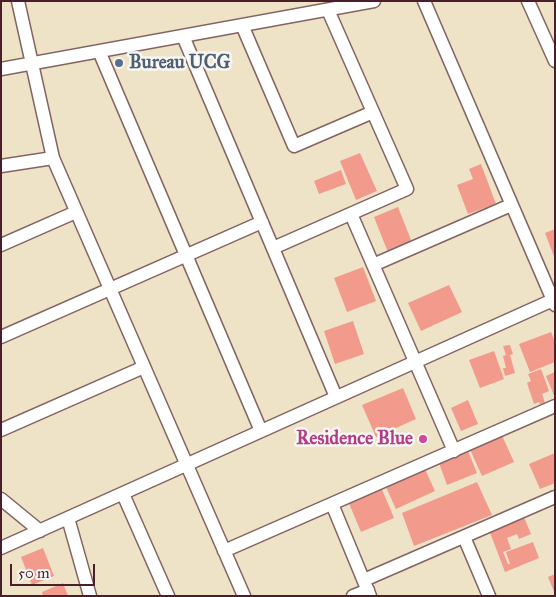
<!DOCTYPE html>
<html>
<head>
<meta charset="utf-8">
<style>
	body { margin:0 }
	#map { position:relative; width:556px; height:597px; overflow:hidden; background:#eee3c7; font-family:"IM FELL Great Primer",serif }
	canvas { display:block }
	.frame { position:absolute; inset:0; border:2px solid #4a1f2b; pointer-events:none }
	.scale { position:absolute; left:10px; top:564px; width:85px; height:22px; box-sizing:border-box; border:2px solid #4a1f2b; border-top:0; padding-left:6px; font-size:15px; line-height:18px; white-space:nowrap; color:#4a1f2b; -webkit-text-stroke:4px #f6f6f2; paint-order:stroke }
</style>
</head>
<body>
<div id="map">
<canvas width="556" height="597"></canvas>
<div class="frame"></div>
<div class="scale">50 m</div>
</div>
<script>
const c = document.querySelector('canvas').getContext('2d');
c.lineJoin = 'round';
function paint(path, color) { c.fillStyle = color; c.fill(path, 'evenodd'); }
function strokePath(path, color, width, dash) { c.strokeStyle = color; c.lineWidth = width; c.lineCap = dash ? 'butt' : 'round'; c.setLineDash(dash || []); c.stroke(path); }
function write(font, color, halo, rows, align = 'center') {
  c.font = font + ' "IM FELL Great Primer",serif'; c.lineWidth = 5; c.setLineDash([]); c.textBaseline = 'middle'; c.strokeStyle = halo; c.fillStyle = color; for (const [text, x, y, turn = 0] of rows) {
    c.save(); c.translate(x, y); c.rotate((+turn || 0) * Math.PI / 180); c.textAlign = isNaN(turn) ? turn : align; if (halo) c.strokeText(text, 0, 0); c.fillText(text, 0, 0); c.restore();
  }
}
const building = new Path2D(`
	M360,153l17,38 -21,9 -16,-39z
	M481,164l15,40 -28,10 -11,-29 16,-6 -4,-10z
	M341,170l5,14 -27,10 -5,-13z
	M398,207l15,38 -24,10 -15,-38z
	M555,229v30l-10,-26z
	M363,267l13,34 -29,11 -13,-34z
	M449,285l13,27 -41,19 -13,-28z
	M353,321l11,33 -29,10 -11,-33z
	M551,332l4,10v20l-25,10 -11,-28z
	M510,345l3,9 -3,1 5,18 -10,3 -2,-8h3l-3,-12 3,-1 -3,-9z
	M494,351l10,28 -24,9 -11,-28z
	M541,369l8,22 -7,3 3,9 -5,1 -1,-2 -5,2 -7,-21 4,-2 -3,-7z
	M555,372v26l-9,-22z
	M403,388l13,31 -40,18 -14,-32z
	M468,400l10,24 -17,7 -10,-23z
	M500,431l14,31 -32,14 -14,-31z
	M468,451l9,22 -30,12 -8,-22z
	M555,453v30l-15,6 -11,-25z
	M424,467l11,24 -39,18 -11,-24z
	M477,482l15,33 -78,31 -12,-33z
	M381,487l13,31 -33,14 -13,-31z
	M524,517l7,17 -12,5 -2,-5 -10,4 4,11 -8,3 5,12h2l-4,-12 27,-10 6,16 -34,14 -16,-42z
	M43,548l11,28 -22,9 -11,-28z
	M555,574v20l-7,-17z
	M63,583l5,13h-25l-1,-4z`);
const minor = new Path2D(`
	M18,1l35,157 191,438
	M424,1l131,304
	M528,1l27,60
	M242,25l52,121 79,-34
	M183,36l153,361
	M99,51l162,380
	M1,69l373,-68
	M1,166l52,-8
	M351,214l103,237
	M1,245l75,-33
	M273,248l134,-59 -79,-179
	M373,265l138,-60
	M1,337l261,-115
	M1,430l143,-63
	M123,494l45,102
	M1,499l39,32
	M332,504l38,92
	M68,518l22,78
	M464,537l25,59
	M1,548l554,-249
	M224,551l331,-145
	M364,580l191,-83
	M353,596l15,-6`);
const markers = [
	[119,63,5,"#5c6f8a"],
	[423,439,5,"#d1479c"]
];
const serviceNames = [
	["Bureau UCG",129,63]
];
const hotelNames = [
	["Residence Blue",413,439]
];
paint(building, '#f29a8c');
strokePath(minor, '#836462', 15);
strokePath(minor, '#fff', 12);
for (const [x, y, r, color] of markers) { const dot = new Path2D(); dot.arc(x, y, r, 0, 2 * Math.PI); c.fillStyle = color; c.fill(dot); strokePath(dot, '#f6f6f2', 2); }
write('bold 19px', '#4e5e75', '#f6f6f2', serviceNames, 'left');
write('bold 19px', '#b23c85', '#f6f6f2', hotelNames, 'right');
</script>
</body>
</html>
